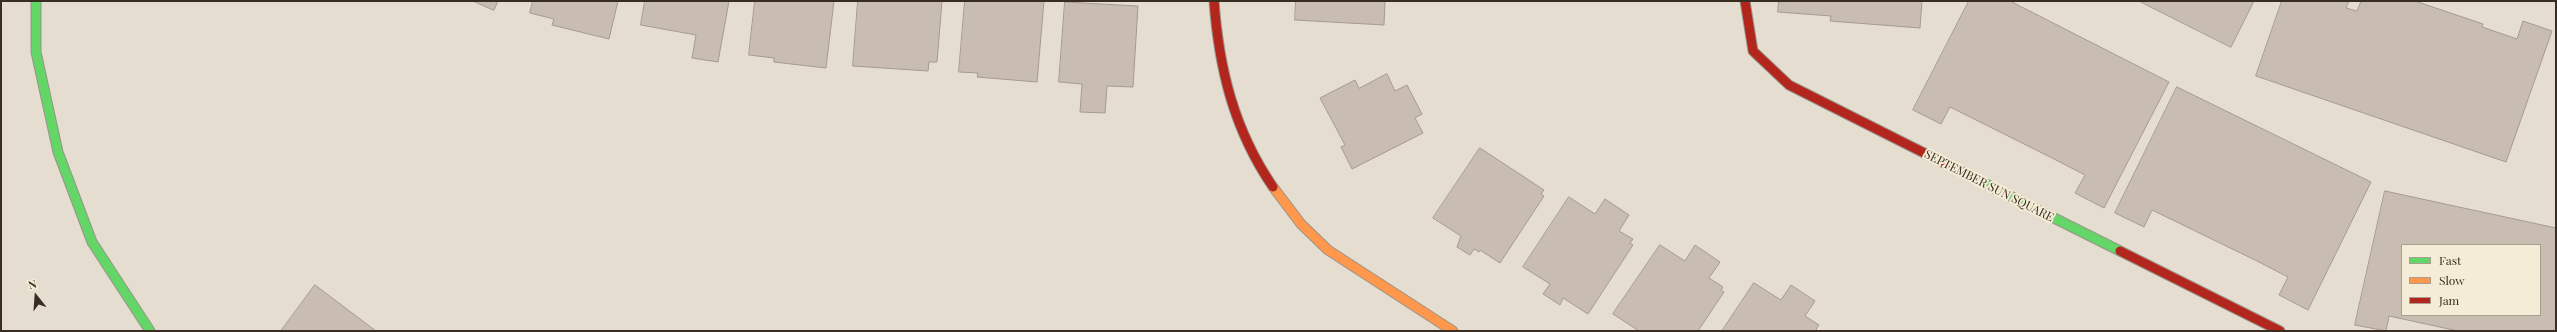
<!DOCTYPE html>
<html>
<head>
<meta charset="utf-8">
<style>
	body { margin:0 }
	#map { position:relative; width:2557px; height:332px; overflow:hidden; background:#e5ded0; font-family:"Playfair Display",serif }
	canvas { display:block }
	.frame { position:absolute; inset:0; border:2px solid #392c20; pointer-events:none }
	.legend { position:absolute; left:2401px; top:244px; width:140px; height:72px; box-sizing:border-box; background:#f5ecd7; border:1px solid #aa9f8e; margin:0; padding:5px 7px; list-style:none; font-size:12px; color:#392c20 }
	.legend li { display:flex; align-items:center; gap:8px; height:20px }
	.legend b { width:20px; border:1px solid #aa9f8e }
	.north { position:absolute; left:16px; top:276px; width:40px; height:40px; -webkit-text-stroke:3px #f5ecd7; paint-order:stroke; rotate:343deg; font-size:11px; font-weight:700; line-height:16px; text-align:center; color:#392c20 }
	.north::after { content:''; display:block; margin:auto; width:14px; height:18px; background:#392c20; clip-path:polygon(50% 0,100% 100%,50% 72%,0 100%) }
</style>
</head>
<body>
<div id="map">
<canvas width="2557" height="332"></canvas>
<div class="frame"></div>
<ul class="legend">
<li><b style="height:5px;background:#63d668"></b>Fast</li>
<li><b style="height:5px;background:#ff974d"></b>Slow</li>
<li><b style="height:5px;background:#b3261e"></b>Jam</li>
</ul>
<div class="north">N</div>
</div>
<script>
const c = document.querySelector('canvas').getContext('2d');
c.lineJoin = 'round';
function paint(path, color) { c.fillStyle = color; c.fill(path, 'evenodd'); }
function strokePath(path, color, width, dash) { c.strokeStyle = color; c.lineWidth = width; c.lineCap = dash ? 'butt' : 'round'; c.setLineDash(dash || []); c.stroke(path); }
function write(font, color, halo, rows, align = 'center') {
  c.font = font + ' "Playfair Display",serif'; c.lineWidth = 4; c.setLineDash([]); c.textBaseline = 'middle'; c.strokeStyle = halo; c.fillStyle = color; for (const [text, x, y, turn = 0] of rows) {
    c.save(); c.translate(x, y); c.rotate((+turn || 0) * Math.PI / 180); c.textAlign = isNaN(turn) ? turn : align; if (halo) c.strokeText(text, 0, 0); c.fillText(text, 0, 0); c.restore();
  }
}
const building = new Path2D(`
	M473,1h25l-4,9z
	M533,1h85l-9,38 -57,-14 2,-6 -24,-6z
	M645,1h84l-11,61 -26,-4 4,-23 -55,-10z
	M755,1h79l-8,67 -52,-6v-4l-25,-3z
	M858,1h84l-5,61h-8l-1,9 -75,-5z
	M965,1h79l-7,81 -60,-5 1,-4 -19,-1z
	M1296,1h89l-1,24 -89,-5z
	M1779,1h143l-2,27 -90,-7 1,-5 -53,-4z
	M1969,1h41l159,81 -65,126 -29,-15 10,-18 -33,-17 -102,-51 -9,17 -28,-14z
	M2139,1h115l-23,46z
	M2282,1h67l-3,7 11,3 4,-10h54l68,23 -1,3 35,12 6,-18 29,10 -46,131 -250,-86z
	M1065,2l73,4 -5,81 -26,-1 -2,27 -25,-1 2,-28 -23,-2z
	M1387,74l8,17 12,-6 15,29 -7,4 8,15 -71,36 -11,-22 4,-2 -25,-47 35,-18 4,8z
	M2177,87l194,95 -63,128 -29,-15 9,-18 -31,-16 -105,-51 -8,17 -29,-14z
	M1480,148l64,42 -3,4 3,2 -44,67 -20,-13 -1,2 -5,-3 -4,6 -13,-8 4,-11 -28,-18z
	M2385,191l171,37v103h-98l-69,-15 -3,15 -31,-6zM2402,245h138v70h-138z
	M1569,197l26,17 10,-15 24,16 -10,16 14,8 -3,4 3,2 -45,69 -25,-16 -3,7 -17,-11 7,-10 -27,-17z
	M1660,245l25,16 10,-16 25,17 -11,16 14,9 -2,3 3,2 -26,39h-59l-26,-17z
	M1754,283l27,17 10,-15 24,16 -10,15 14,9 -3,4 2,2h-96z
	M315,285l61,46h-95z`);
const fast = new Path2D(`
	M36,1v51l22,100 34,90 58,89
	M1950,166l170,85`);
const slow = new Path2D(`
	M1273,187l28,37 27,26 125,81`);
const jam = new Path2D(`
	M1214,1c5,68 20,129 59,186
	M1745,1l8,50 36,34 161,81
	M2120,251l160,80`);
const streetNames = [
	["SEPTEMBER SUN SQUARE",1989,186,27]
];
paint(building, '#c9bdb1');
strokePath(building, '#a59a8f', 1);
strokePath(fast, '#9a9388', 11);
strokePath(slow, '#9a9388', 11);
strokePath(jam, '#9a9388', 11);
strokePath(fast, '#63d668', 9);
strokePath(slow, '#ff974d', 9);
strokePath(jam, '#b3261e', 9);
write('12px', '#392c20', '#f5ecd7', streetNames);
</script>
</body>
</html>
